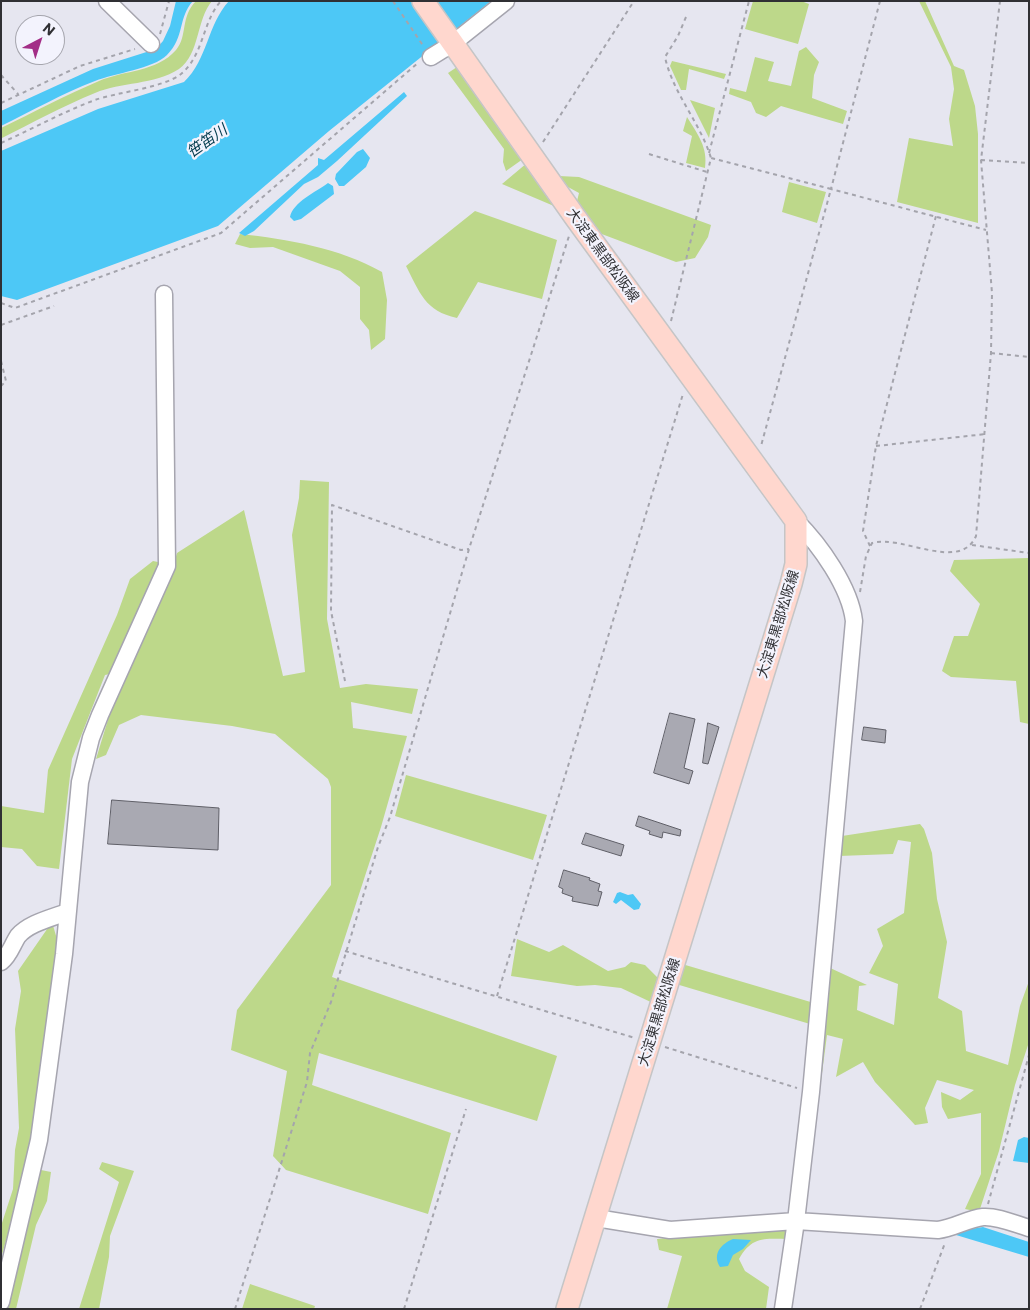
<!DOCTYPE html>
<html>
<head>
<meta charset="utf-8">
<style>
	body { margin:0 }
	#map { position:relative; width:1030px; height:1310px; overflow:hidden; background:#e6e6f0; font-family:Commissioner,sans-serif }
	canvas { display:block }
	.frame { position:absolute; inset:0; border:2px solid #303034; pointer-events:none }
	.north { position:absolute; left:15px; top:15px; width:50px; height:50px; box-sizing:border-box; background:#f3f3fd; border:1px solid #a5a5ad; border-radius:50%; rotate:40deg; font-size:14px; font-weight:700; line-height:20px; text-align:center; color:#303034 }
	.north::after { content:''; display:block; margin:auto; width:18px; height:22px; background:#a32e87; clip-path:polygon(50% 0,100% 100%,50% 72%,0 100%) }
</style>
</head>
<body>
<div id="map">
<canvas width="1030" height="1310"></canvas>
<div class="frame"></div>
<div class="north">N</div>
</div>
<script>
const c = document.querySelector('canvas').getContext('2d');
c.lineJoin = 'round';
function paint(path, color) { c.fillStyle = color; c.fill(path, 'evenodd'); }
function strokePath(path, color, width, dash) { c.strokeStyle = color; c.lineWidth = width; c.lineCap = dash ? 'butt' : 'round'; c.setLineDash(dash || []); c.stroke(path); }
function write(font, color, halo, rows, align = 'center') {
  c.font = font + ' Commissioner,"Noto Sans JP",sans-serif'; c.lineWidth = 4.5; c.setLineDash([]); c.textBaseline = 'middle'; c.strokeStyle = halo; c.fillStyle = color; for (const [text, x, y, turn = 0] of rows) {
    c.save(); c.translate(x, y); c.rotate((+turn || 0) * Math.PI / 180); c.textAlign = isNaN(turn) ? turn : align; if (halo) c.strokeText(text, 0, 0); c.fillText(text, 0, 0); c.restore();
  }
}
const green = new Path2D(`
	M196,1h16c-16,19 -12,53 -33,68 -25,16 -58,13 -84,24 -32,13 -63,30 -93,45l-1,-10c33,-16 65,-33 98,-47 26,-11 58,-9 77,-31 12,-14 4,-33 20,-49z
	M753,1h48l8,3 -11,40 -53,-15z
	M919,1h6l29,65 10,4 11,36 3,28v89l-81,-21 12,-64 44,8 -4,-27 5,-30 -3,-22z
	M806,47l13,15 -5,13 -2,23 35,13 -4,13 -62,-18 -15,11 -10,-4 -5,-11 -22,-8 1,-6 16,4 9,-35 19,5 -6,19 23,5 8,-35z
	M672,61l54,13 -2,5 -35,-10 -3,21h-5l-11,-24z
	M457,67l66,92 -17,12 -3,-9 1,-13 -56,-76z
	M690,100l25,8 -6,30z
	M687,117c11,18 21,30 18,51l-19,-5 6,-27 -9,-5z
	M527,163l34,46 -59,-25z
	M559,176l20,1 132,48 -3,12 -13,21 -19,4 -77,-29 -23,-28 3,-12 -11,-6z
	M789,182l37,10 -9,31 -35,-11z
	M475,211l82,29 -15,59 -64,-17 -21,36c-32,-7 -37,-25 -51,-52z
	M240,234c47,5 100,14 142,38l5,28 -2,39 -14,11 -2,-20 -9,-11v-32l-20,-16 -67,-24 -23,1 -15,-4z
	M300,480l29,2 -2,137 13,69 26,-4 52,5 -6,25 -61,-12 2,26 54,8 -26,91 -49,150 225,79 -20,65 -218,-68 -7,32 139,48 -23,81 -142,-44 -13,-14 14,-85 -56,-21 6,-40 94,-125v-98l-3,-8 -53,-45 -43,-8 -91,-11 -22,10 -13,30 -10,4 21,-69 51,-107 9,-30 67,-43 39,166 22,-4 -13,-137 7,-37z
	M1029,558v166l-9,-2 -4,-41 -65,-4 -9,-6 12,-35h14l12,-32 -30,-33 4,-11z
	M153,561l10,2 -48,110 -10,2 -33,84 -13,110 -22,-3 -15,-17 -21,-2v-41l43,7 4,-43 69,-155 13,-36z
	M406,775l141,40 -14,45 -138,-44z
	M920,824l4,5 8,24 5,46 10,43 -9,56 24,13 4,40 42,14 12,-59 9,-25v61l-14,43 -16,66 -20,61 -14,-3 16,-35v-61l-33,6 -6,-12 -1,-15 19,8 14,-10 -37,-10 -12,28 3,15 -13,2 -40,-43 -12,-20 -27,15 7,-38 -16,-4 -8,61 9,-129 39,18 -8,1 -2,24 37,15 4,-41 -29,-11 14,-27 -6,-17 27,-16 7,-71 -13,-2 -5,14 -54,2 3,-20z
	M52,922l7,24 -25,197 -33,115v-32l12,-37 2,-39 4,-22 -4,-99 6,-38 -3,-20z
	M517,939l32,13 14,-7 45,26 17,-4 6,-5 14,3 15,15 -5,24 -34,-16 -26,-3 -18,1 -66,-10z
	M682,964l132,39 -4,21 -134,-40z
	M102,1162l32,9 -24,65 -1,21 -10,52h-20l40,-127 -20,-13z
	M41,1170l10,2 -4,29 -11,24 -20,84h-8z
	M790,1227l-2,12c-23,0 -36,-3 -49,20l6,12 24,16 -3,22h-99l15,-53 -23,-6 -2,-11z
	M250,1284l65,22 -1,3h-72z`);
const water = new Path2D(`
	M176,1h17c-15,16 -8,36 -26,54 -14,14 -52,18 -72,26 -32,12 -63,30 -94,45v-15l92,-42 63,-20 7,-8 7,-15z
	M229,1h262l-162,130 -111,95 -201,74 -16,-4v-145l97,-42 86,-27c24,-23 23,-57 45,-81z
	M404,92l3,4 -70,65 -19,16 -14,7 -50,47 -9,5 -6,-3 79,-68v-7l6,2z
	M363,149l7,9 -4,9 -22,19h-5l-4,-7 1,-5 21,-22z
	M328,183l5,3 1,8 -33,25 -7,2 -4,-4c3,-15 26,-25 38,-34z
	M620,892l8,3 5,-1 8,10 -2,5 -5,1 -13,-10 -5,4 -3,-2 4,-9z
	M1024,1137l5,1v25l-16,-2 5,-21z
	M983,1227l46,15v15l-73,-22 14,-6z
	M733,1239l18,1 -8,9 -10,6 -5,11 -8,1c-8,-13 1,-23 13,-28z`);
const building = new Path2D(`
	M670,713l25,6 -11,49 9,3 -4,13 -35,-11z
	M708,723l11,4 -11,37 -5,-1z
	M864,727l22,3 -1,13 -23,-3z
	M112,800l107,8 -1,42 -110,-6z
	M639,816l42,14 -1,6 -17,-4 -1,6 -13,-4 1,-3 -14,-5z
	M586,833l38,12 -3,11 -39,-12z
	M564,870l26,8 -1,2 11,4 -2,7 4,1 -4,14 -26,-5 1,-4 -11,-4 1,-4 -4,-2z`);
const path = new Path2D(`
	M393,1l31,46
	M880,1l-49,188 155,41
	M686,17l-8,19 -13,21c8,37 35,65 46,101
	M160,34l9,-33
	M1,75l17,19
	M1,103l79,-37 55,-17
	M543,142l91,-141
	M1,143c31,-14 62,-31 94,-43 23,-8 68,-12 86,-26 23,-19 21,-52 40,-73
	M709,153l40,-152
	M649,154l58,18
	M981,160l48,3
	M1,303l14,5 206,-75 198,-171
	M671,321l40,-163 120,31 -70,257
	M1,325l53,-19
	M991,353l38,4
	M1,361l5,20 -5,5
	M876,446l110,-12
	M972,545l57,8
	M870,546l-7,-15 13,-85 60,-230
	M860,592l6,-36 6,-13c29,-9 88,30 104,-7l15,-183 1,-60 -11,-133 19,-159
	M345,681l-14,-70 1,-106 129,45 8,-1
	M345,951l290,87
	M497,996l186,-602
	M665,1047l132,41
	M988,1204l41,-149
	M235,1309l72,-227 3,-29 21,-51 47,-155 12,-30 79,-268 100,-313
	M404,1309l62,-200
	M920,1309l25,-66`);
const minor = new Path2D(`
	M107,1l44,43
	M431,57l21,-13 54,-43
	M1,962c9,-7 11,-17 17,-26 11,-13 34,-18 49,-24
	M596,1218l74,12 126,-9 142,9c16,-2 29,-11 45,-13 15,-1 32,7 46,11
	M1,1302l38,-162 25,-186 16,-172 11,-44 9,-23 67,-149 -3,-272
	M783,1309l13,-88 15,-129 43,-471c-4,-34 -34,-76 -58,-100`);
const major = new Path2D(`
	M423,1l152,216 221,304v43l-5,20 -224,725`);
const streetNames = [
	["大淀東黒部松阪線",603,255,54],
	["大淀東黒部松阪線",778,624,-73],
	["大淀東黒部松阪線",659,1012,-73]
];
const waterNames = [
	["笹笛川",207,141,-35]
];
paint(green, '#bdd88a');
paint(water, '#4dc8f6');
paint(building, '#a9a9b2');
strokePath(building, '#5f5f67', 1);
strokePath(minor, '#a6a5af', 19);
strokePath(major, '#c5c5c6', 24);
strokePath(path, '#a4a4ac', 2, [4, 4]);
strokePath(minor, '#fff', 16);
strokePath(major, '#ffd7ce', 21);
write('14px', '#303034', '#f3f3fd', streetNames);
write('italic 15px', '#023b4e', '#f3f3fd', waterNames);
</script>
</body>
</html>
